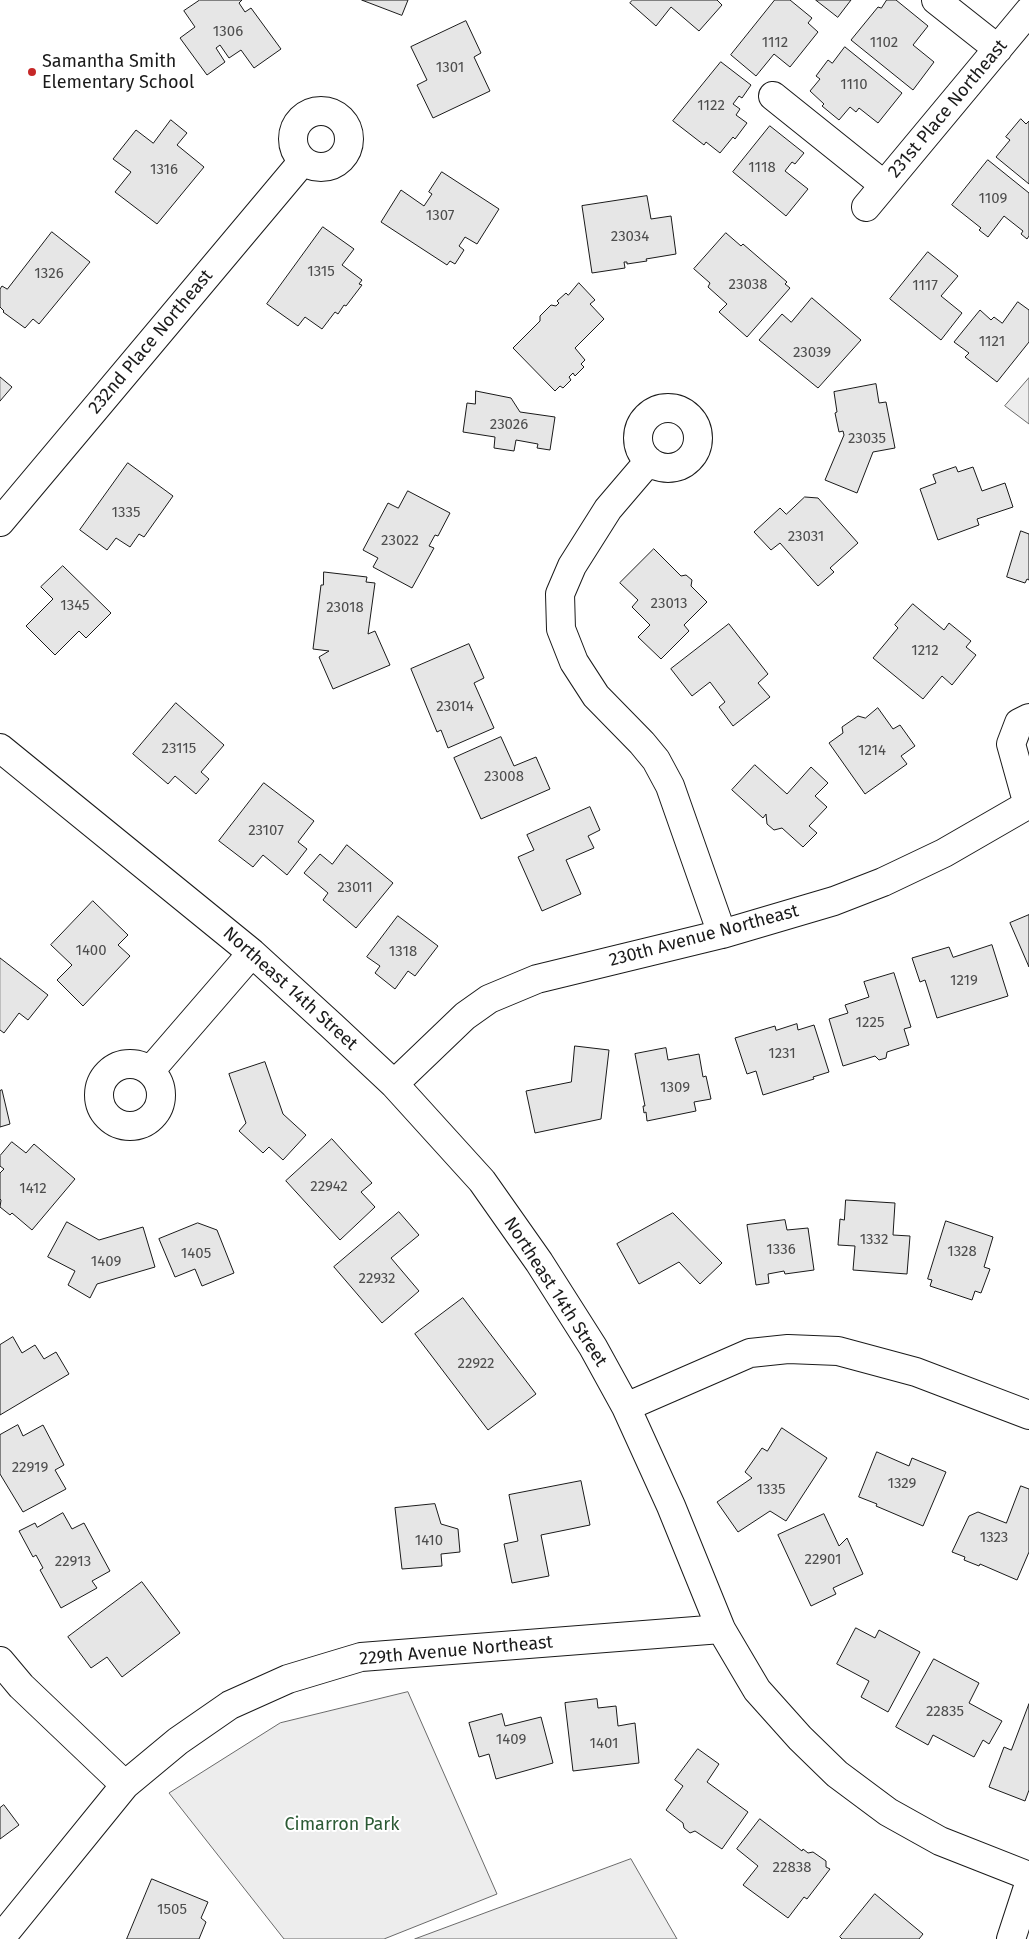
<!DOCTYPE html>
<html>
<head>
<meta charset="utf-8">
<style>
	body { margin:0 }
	canvas { display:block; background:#fff }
</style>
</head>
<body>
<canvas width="1029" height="1939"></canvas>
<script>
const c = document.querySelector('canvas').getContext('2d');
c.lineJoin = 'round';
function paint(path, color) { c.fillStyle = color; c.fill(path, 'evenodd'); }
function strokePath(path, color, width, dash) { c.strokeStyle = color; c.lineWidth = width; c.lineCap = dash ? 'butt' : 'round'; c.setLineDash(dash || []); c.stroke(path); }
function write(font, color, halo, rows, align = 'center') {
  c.font = font + ' "Fira Sans",sans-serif'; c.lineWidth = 4; c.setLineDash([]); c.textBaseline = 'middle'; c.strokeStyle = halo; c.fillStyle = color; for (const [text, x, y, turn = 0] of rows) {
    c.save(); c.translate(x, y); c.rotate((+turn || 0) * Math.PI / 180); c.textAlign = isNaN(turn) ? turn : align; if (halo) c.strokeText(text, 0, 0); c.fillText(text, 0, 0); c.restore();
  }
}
const green = new Path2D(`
	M1029,378v46l-24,-18z
	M408,1692l89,202 -113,45h-100l-115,-146 111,-70z
	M631,1859l46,80h-262z`);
const building = new Path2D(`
	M200,0h42l-3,3 6,9 6,-4 30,41 -27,19 -13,-18 -12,8 -9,-13 -4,3 9,14 -18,13 -27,-37 15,-11 -11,-16z
	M362,0h46l-6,15z
	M633,0h84l5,5 -23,26 -28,-24 -15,19 -26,-23z
	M775,0h15l22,18 -4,5 10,9 -28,35 -16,-13 -18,22 -25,-21z
	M816,0h35l-13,17z
	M887,0h9l32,26 -15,19 21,17 -21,28 -62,-50 27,-33 3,1z
	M466,21l15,32 -7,4 16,34 -57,27 -16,-33 10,-5 -16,-33z
	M845,47l57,46 -24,30 -19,-15 -3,4 -6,-5 -11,13 -17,-14 2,-2 -14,-13 10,-12 -4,-3 12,-16 4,3z
	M721,62l30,23 -9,13 -3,-2 -6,8 7,5 -4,6 11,8 -12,16 -2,-2 -13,16 -14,-11 -2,3 -31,-24z
	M1021,119l5,5 3,-3v63l-33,-27 14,-17 -4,-3z
	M171,120l16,13 -10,12 27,22 -47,57 -42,-32 16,-20 -18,-13 23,-29 17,13z
	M770,126l34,27 -9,11 -3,-2 -7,9 23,18 -22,27 -53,-44z
	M988,160l41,33v43l-2,3 -6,-5 2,-3 -19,-15 -16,21 -9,-7 2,-2 -29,-23z
	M442,172l57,37 -22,35 -12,-7 -6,9 5,4 -9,14 -5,-3 -3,4 -66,-43 20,-32 23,16 8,-12 -3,-2z
	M647,196l4,23 20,-3 5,38 -30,5 1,2 -20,3v-2h-3l1,6 -33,5 -10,-67z
	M323,227l31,22 -12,16 20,15 -3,4 3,1 -16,21 -2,-1 -6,9 -3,-2 -13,17 -17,-12 -7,9 -31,-22z
	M52,232l38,30 -51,62 -6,-5 -8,9 -22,-16 1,-1 -4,-4v-18l2,-3 5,3z
	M726,233l15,13 2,-2 44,38 -2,2 5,4 -43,49 -28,-25 8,-8 -19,-17 2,-4 -16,-14z
	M928,252l30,24 -17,20 21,17 -21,27 -51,-41z
	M579,283l16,17 -5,4 14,15 -29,29 10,12 -4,4 3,3 -9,9 -2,-3 -4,4 2,3 -8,8 -3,-2 -5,5 -42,-43 27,-27v-5l11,-11 5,1 3,-3 -2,-2 9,-8 2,2z
	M812,298l49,42 -43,48 -59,-48 23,-26 9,8z
	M1018,302l11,8v32l-32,40 -32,-25 4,-4 -15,-11 26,-32 11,10 3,-3 8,6z
	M0,377l12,10 -12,14z
	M876,384l3,19 7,-1 9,46 -22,4 -16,41 -32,-13 19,-45 -1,-4 -4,1 -4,-19 2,-1 -3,-20z
	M476,391l35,7 9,14 35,5 -5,33 -13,-2 1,-4 -22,-4 -2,11 -20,-3 1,-11 -32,-5 4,-29 8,1z
	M128,463l45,33 -29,41 -5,-3 -9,13 -14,-9 -9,12 -27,-20z
	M956,467l2,5 15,-5 9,24 23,-8 8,24 -36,12 2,6 -41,15 -18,-51 16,-6 -3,-8z
	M408,491l42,22 -12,23 -3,-1 -6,11 5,2 -22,40 -39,-21 5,-9 -15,-8 25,-47 10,5z
	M805,497l13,1 40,45 -28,25 4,4 -16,14 -38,-43 -9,7 -17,-18 26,-24 6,6z
	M1021,531l8,3v46l-2,-1 -2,4 -18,-6z
	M654,549l27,27 5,-1 6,5 -1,6 16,16 -23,23 5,6 -28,28 -23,-22 12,-12 -18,-18 6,-7 -18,-17z
	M63,566l48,47 -25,25 -7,-7 -24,24 -29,-29 27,-27 -12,-12z
	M324,572l43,5 -1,5 9,1 -7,51 7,-3 15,34 -57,24 -14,-32 10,-6 -16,-2 8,-64h2z
	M913,604l31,26 5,-7 22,18 -5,6 10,8 -24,30 -10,-9 -19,23 -50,-41 25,-30 -3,-3z
	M729,624l39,50 -10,9 12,14 -37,29 -14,-19 6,-5 -15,-20 -18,14 -21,-27z
	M469,644l15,34 -10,5 20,45 -46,20 -7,-18 -4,2 -26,-63z
	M176,703l48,42 -23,27 8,7 -13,15 -21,-18 -7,8 -35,-30z
	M878,708l15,21 7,-4 15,21 -14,10 6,8 -42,30 -36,-51 14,-10 -1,-6 16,-11 7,2z
	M501,737l13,29 22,-9 14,32 -69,30 -27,-61z
	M755,765l32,29 24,-27 17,16 -13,13 12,11 -18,19 8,7 -14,14 -21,-19 -8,2 -7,-6 -1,-10 -3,4 -31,-28z
	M264,783l50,38 -16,21 9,7 -20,26 -24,-20 -10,12 -34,-26z
	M590,807l10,23 -12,6 6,12 -28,12 15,34 -39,17 -24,-54 16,-7 -7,-15z
	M347,845l46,38 -37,45 -33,-28 5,-7 -24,-20 16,-19 12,10z
	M93,901l35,34 -10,10 12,11 -47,50 -26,-26 15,-15 -21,-20z
	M1029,915v52l-19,-44z
	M398,916l40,30 -23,30 -7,-5 -13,18 -20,-16 5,-7 -13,-9z
	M992,945l16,51 -71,22 -12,-38 -5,2 -8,-24 37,-11 4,10z
	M0,958l48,37 -20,25 -9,-7 -15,20 -4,-3z
	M894,973l17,54 -7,2 5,16 -22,7 -1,6 -7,2 -4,-4 -32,10 -14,-47 19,-6 -3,-8 24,-8 -5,-15z
	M797,1024l1,6 16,-5 15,47 -16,5 1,2 -51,16 -7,-24 -9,3 -12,-36 40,-12 1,4z
	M575,1046l34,4 -8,69 -66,14 -9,-42 45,-9z
	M666,1048l2,12 31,-6 4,23 3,-1 5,23 -17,3 2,9 -49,10 -1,-9 -2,1 -1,-7h2l-10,-52z
	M265,1062l18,52 23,21 -23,25 -14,-13 -6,6 -24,-22 7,-8 -17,-49z
	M2,1090l8,34 -10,3v-36z
	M332,1139l40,44 -11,9 14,15 -35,33 -54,-59z
	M12,1142l14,11 8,-9 41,35 -43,51 -20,-17 -2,2 -10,-8 1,-7 -1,-1v-26l4,-4 -4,-3v-10z
	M846,1200l49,3 -2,32 17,1 -3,38 -54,-4 2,-24 -17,-1 2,-26 4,1z
	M399,1212l20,23 -28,23 28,33 -37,32 -48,-56z
	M673,1213l49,50 -22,21 -21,-22 -40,22 -22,-40z
	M785,1220l2,10 21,-2 6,42 -29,4 -1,-3 -16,3 1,9 -13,2 -9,-60z
	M946,1221l47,16 -9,30 6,2 -9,24 -6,-2 -3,9 -42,-14 2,-6 -4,-1z
	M67,1222l32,18 44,-13 12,40 -58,17 -7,14 -22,-13 7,-14 -27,-14z
	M198,1223l19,7 17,43 -32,13 -7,-17 -20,8 -16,-38z
	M463,1298l73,96 -48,36 -73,-96z
	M13,1337l9,16 13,-8 9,14 12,-7 13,22 -69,41v-70z
	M18,1425l5,11 20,-11 21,40 -9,5 11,19 -43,23 -23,-38v-39z
	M782,1428l45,30 -41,63 -16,-10 -32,21 -21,-30 35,-24 -7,-6 17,-24 5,3z
	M877,1452l32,14 3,-8 34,14 -23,54 -47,-20 1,-2 -18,-7z
	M581,1481l9,44 -49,10 8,41 -37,7 -8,-39 14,-3 -9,-46z
	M1021,1486l8,3v63l-12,28 -37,-16 -1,2 -15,-6 1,-3 -13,-5 17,-36 9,-4 28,11z
	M435,1504l6,20 17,5 2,23 -19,2 1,12 -40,3 -7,-61z
	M63,1513l9,16 12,-6 26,48 -18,10 5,7 -36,20 -21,-38 3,-2 -7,-13 -3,2 -14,-26 16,-8 2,4z
	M824,1514l15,32 8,-8 16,36 -30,14 3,6 -25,12 -33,-71z
	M142,1582l38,51 -58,44 -15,-20 -16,11 -23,-31z
	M856,1628l19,10 4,-8 41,22 -32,60 -27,-15 8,-16 -32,-17z
	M934,1659l45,24 -10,20 33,18 -13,23 -6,-4 -9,17 -41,-22 -5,10 -32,-18z
	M597,1699l1,9 18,-2 2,20 17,-3 4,40 -66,8 -8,-68z
	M1029,1704v86l-4,11 -36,-14 15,-40 7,3z
	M502,1714l3,12 36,-9 12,46 -57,16 -7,-25 -10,3 -10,-34z
	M698,1749l21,15 -12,18 41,30 -26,37 -27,-18 -5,2 -6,-5 -1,-5 -17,-13 17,-24 -8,-6z
	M4,1805l15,20 -19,14v-31z
	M760,1819l42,32 1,-2 5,4 5,-1 13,9v6l4,2 -23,30 -3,-2 -16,21 -45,-33 15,-19 -21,-17z
	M152,1879l56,23 -7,16 5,4 -7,17h-72z
	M875,1894l48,40 -4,5h-77l-2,-2z`);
const minor = new Path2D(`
	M936,0l62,49
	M773,96l111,89
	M293 139a28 28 0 1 1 56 0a28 28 0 1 1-56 0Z
	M866,207l163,-196
	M638 438a30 30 0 1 1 60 0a30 30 0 1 1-60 0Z
	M649,461l-41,48 -36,57 -12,28 1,35 13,33 22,34 46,47 14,17 14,26 52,148
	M0,522l303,-361
	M0,748l252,205 80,73 62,58 88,97 57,81 54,85 33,60 45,99 50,123 36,61 43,48 37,36 51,38 52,29 89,35
	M1028,805l-17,-61 8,-21 10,-5
	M99 1095a31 31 0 1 1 62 0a31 31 0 1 1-62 0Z
	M150,1071l102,-118
	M394,1084l71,-68 24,-17 48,-20 185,-45 112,-33 49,-19 61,-29 85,-49
	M626,1407l124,-54 38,-4 50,2 78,21 113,43
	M0,1661l21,25 104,99
	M0,1939l125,-154 53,-44 52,-36 58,-26 73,-22 360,-28
	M1011,1939l18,-55`);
const markers = [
	[32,72,5,"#c62828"]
];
const numberNames = [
	["1306",228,32],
	["1112",775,43],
	["1102",884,43],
	["1301",450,68],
	["1110",854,85],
	["1122",711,106],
	["1118",762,168],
	["1316",164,170],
	["1109",993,199],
	["1307",440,216],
	["23034",630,237],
	["1315",321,272],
	["1326",49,274],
	["23038",748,285],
	["1117",925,286],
	["1121",992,342],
	["23039",812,353],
	["23026",509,425],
	["23035",867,439],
	["1335",126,513],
	["23031",806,537],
	["23022",400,541],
	["23013",669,604],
	["1345",75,606],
	["23018",345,608],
	["1212",925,651],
	["23014",455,707],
	["23115",179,749],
	["1214",872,751],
	["23008",504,777],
	["23107",266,831],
	["23011",355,888],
	["1400",91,951],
	["1318",403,952],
	["1219",964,981],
	["1225",870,1023],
	["1231",782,1054],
	["1309",675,1088],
	["22942",329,1187],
	["1412",33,1189],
	["1332",874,1240],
	["1336",781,1250],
	["1328",962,1252],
	["1405",196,1254],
	["1409",106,1262],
	["22932",377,1279],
	["22922",476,1364],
	["22919",30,1468],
	["1329",902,1484],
	["1335",771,1490],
	["1323",994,1538],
	["1410",429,1541],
	["22901",823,1560],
	["22913",73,1562],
	["22835",945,1712],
	["1409",511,1740],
	["1401",604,1744],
	["22838",792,1868],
	["1505",172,1910]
];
const poiNames = [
	["Samantha Smith",42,62],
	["Elementary School",42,83]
];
const streetNames = [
	["231st Place Northeast",948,109,-50],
	["232nd Place Northeast",151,342,-50],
	["230th Avenue Northeast",704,936,-15],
	["Northeast 14th Street",290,989,42],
	["Northeast 14th Street",555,1292,57],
	["229th Avenue Northeast",456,1651,-5]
];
const parkNames = [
	["Cimarron Park",342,1825]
];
paint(green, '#ededed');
strokePath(green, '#6a6a6a', 1);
paint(building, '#e6e6e6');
strokePath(building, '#1a1a1a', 1);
strokePath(minor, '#1a1a1a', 30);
strokePath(minor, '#fff', 28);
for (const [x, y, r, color] of markers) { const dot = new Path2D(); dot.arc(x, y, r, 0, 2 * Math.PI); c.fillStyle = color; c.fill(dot); strokePath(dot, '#fff', 2); }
write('15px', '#4d4d4d', null, numberNames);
write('18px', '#1a1a1a', '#fff', poiNames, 'left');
write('18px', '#1a1a1a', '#fff', streetNames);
write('18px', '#2b5a34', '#fff', parkNames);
</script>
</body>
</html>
